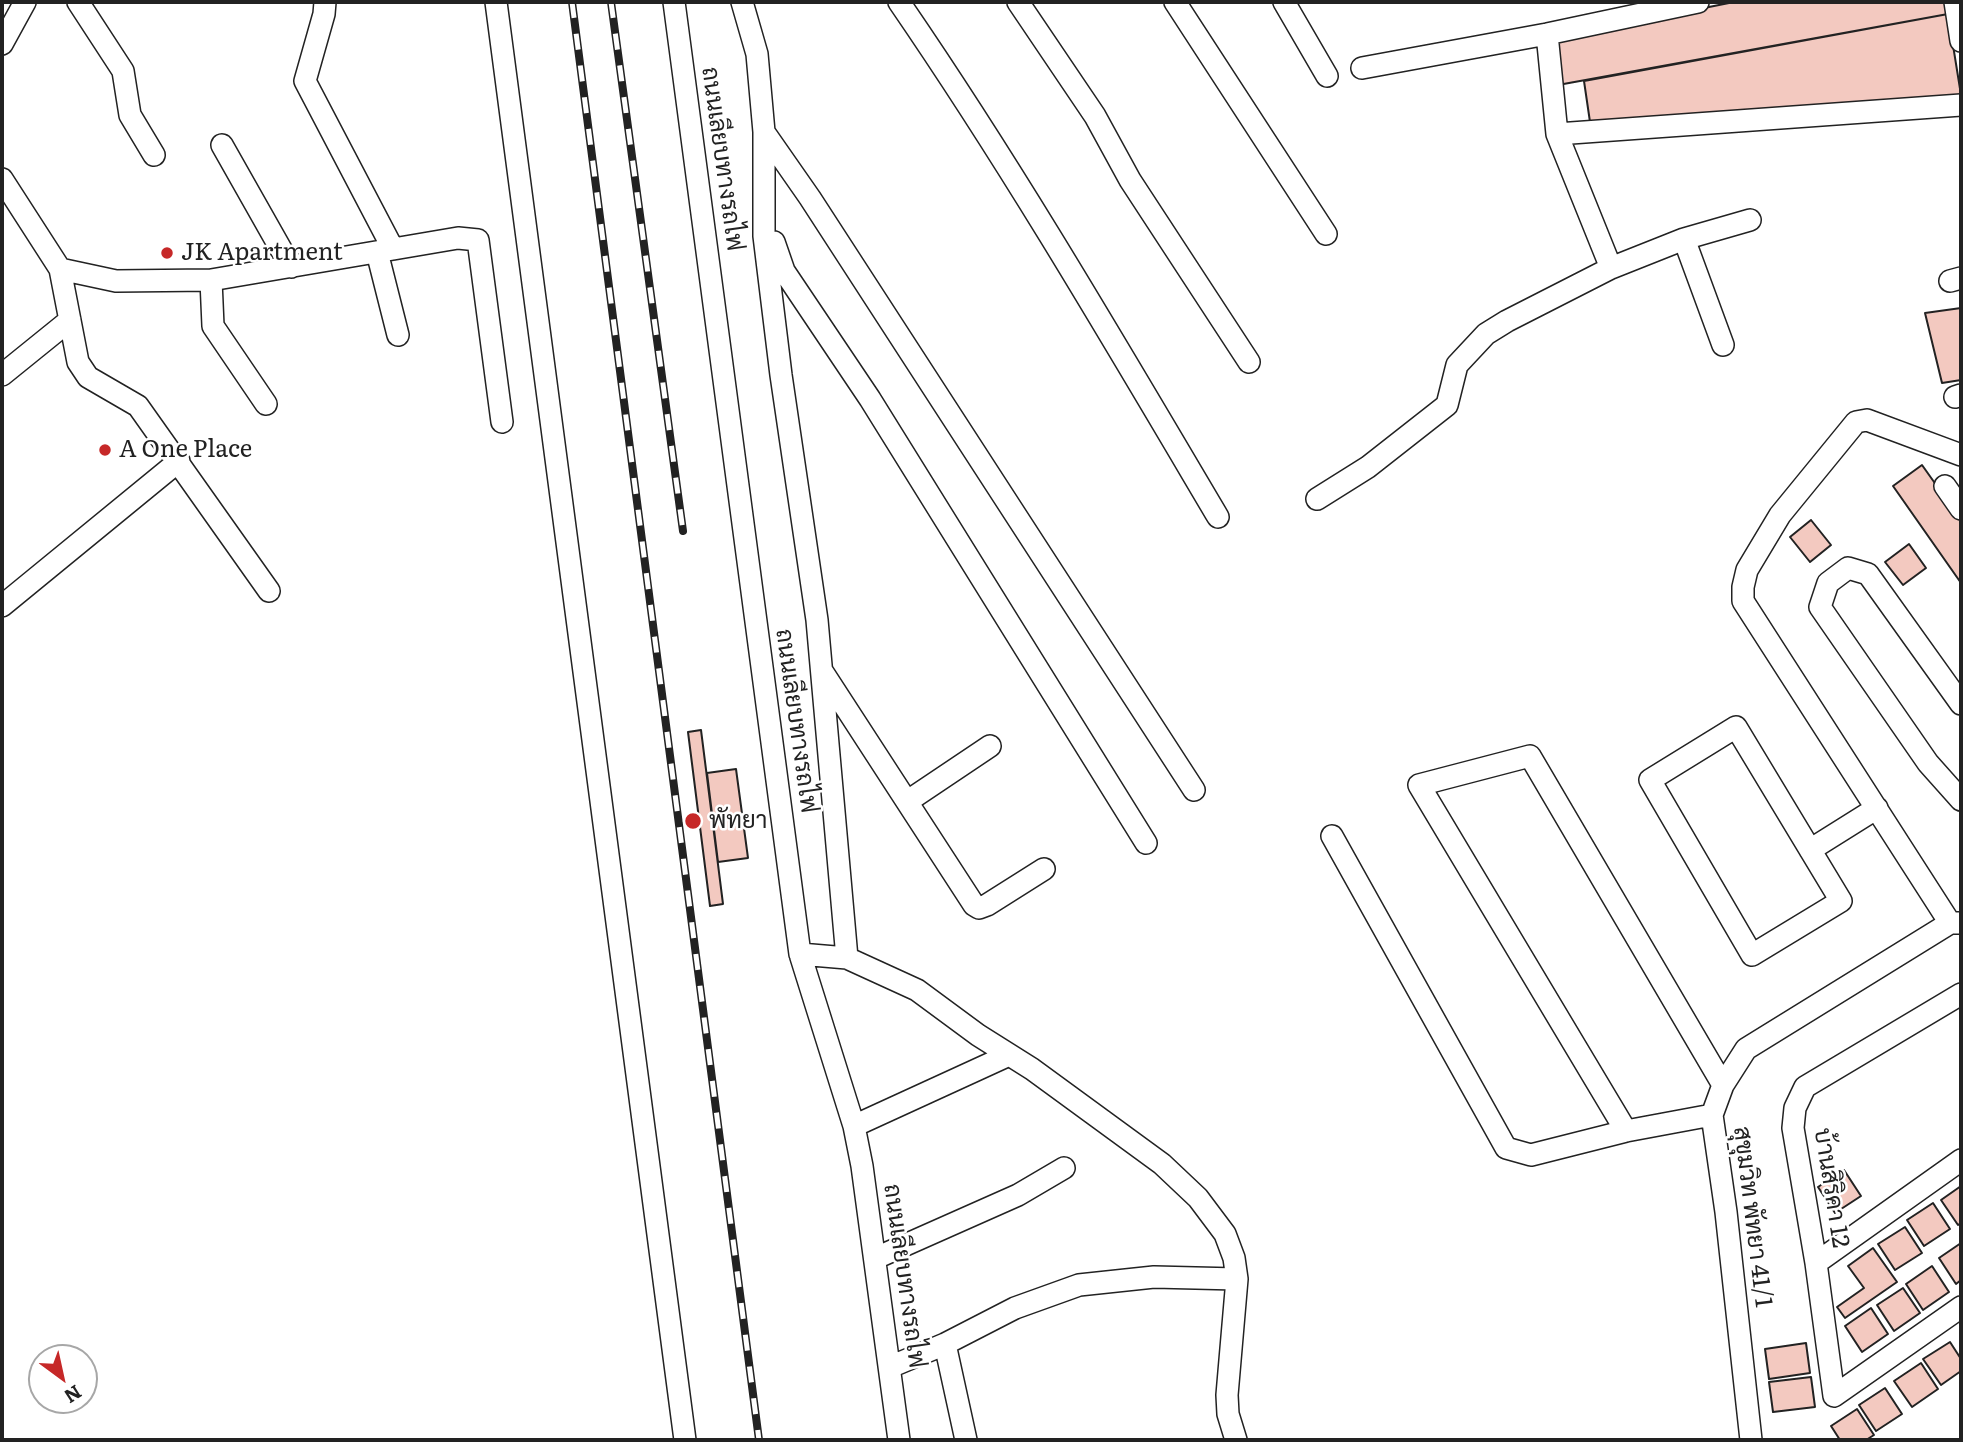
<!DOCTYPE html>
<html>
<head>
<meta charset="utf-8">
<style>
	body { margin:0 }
	#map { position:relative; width:1963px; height:1442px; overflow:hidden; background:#fff; font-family:Literata,serif }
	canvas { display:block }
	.frame { position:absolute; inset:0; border:4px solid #222; pointer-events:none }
	.north { position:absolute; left:28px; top:1344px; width:70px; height:70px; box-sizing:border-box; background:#fff; border:2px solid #a7a7a7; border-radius:50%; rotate:147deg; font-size:19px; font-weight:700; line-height:28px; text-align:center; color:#222 }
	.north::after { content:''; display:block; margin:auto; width:24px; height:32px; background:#c62828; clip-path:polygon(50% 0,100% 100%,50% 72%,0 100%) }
</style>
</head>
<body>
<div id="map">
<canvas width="1963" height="1442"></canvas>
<div class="frame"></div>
<div class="north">N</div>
</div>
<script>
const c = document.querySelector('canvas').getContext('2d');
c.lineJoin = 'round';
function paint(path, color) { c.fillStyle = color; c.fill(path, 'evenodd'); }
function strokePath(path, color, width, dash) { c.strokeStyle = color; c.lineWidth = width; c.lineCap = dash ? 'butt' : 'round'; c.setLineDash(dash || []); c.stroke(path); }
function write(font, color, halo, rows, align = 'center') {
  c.font = font + ' Literata,Sarabun,serif'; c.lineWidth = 5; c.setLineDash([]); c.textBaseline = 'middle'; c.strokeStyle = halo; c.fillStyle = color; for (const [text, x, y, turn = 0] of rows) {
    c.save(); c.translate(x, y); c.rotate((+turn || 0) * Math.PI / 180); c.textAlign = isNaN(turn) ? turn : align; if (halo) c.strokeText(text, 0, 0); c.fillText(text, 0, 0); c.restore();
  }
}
const building = new Path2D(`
	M1734,2h211l3,12 -390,71 -4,-47z
	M1948,14l13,81 -371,27 -6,-41z
	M1961,308v72l-19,3 -17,-70z
	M1922,465l39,55v63l-68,-97z
	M1811,520l20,25 -21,17 -20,-25z
	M1909,544l17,24 -23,17 -18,-23z
	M701,730l22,174 -13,2 -22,-174z
	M736,769l12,89 -30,4 -11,-89z
	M1844,1170l17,26 -26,17 -17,-26z
	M1961,1186v37l-3,2 -17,-25z
	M1933,1203l17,26 -26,17 -17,-26z
	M1905,1227l17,26 -27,17 -17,-26z
	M1961,1243v37l-5,4 -17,-26z
	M1873,1248l24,34 -52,36 -8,-11 27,-19 -16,-22z
	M1932,1266l17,26 -26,18 -17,-26z
	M1903,1288l17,25 -26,18 -17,-26z
	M1871,1308l17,26 -26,18 -17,-26z
	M1950,1342l11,17v12l-20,14 -18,-26z
	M1806,1343l4,30 -41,6 -4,-30z
	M1921,1363l17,26 -26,18 -18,-26z
	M1811,1377l4,30 -42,5 -4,-30z
	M1885,1388l17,26 -26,17 -17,-26z
	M1857,1409l17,26 -8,5h-26l-9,-14z`);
const minor = new Path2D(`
	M78,2l45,69 7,44 24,40
	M325,2l-1,12 -19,67 88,168
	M496,2l189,1438
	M674,2l126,952 54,172 8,40 37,274
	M742,2l15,52 7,78v104l17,139 36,245 30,338
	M899,2c114,166 216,341 319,515
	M1018,2l77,114 35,64 119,182
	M1175,2l151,232
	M1284,2l43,74
	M1955,2l6,39
	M1547,34l10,100 54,134
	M2,44l23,-42
	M1362,68l185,-34 151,-32
	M764,132l46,66 384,592
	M1557,134l404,-29
	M222,145l69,122
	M2,179l58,90 56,12 95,-1 247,-42 20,2 24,182
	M1684,239l39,106
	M774,242l10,29 86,128 276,444
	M377,252l21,83
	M60,269l18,93 10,15 50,29 131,185
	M211,280l2,46 53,78
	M1950,281l11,-3
	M2,375l68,-55
	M1955,397l6,-2
	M1945,486l16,23
	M1317,499l51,-32 79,-62 10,-40 29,-31 21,-13 104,-53 73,-29 66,-19
	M2,606l177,-145
	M822,671l152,234 5,3 8,-3 57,-36
	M1961,704l-93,-130 -20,-6 -20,15 -8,24 108,156 33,37
	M1736,727l105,174 -89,54 -102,-175z
	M908,801l82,-55
	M1332,836l174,312 25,7 95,-24 86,-16
	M1810,850l67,-42
	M1950,923l-207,-322v-14l4,-17 33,-55 76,-93 11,-2 94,35
	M800,954l47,4 70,32 61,45 54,34 130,95 36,34 27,36 9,24 3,21 -10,116 1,19 8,26
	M1961,994l-156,93 -10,21 -2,20 23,135 18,133 127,-89
	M854,1126l155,-71
	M1626,1131l-207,-346 111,-29 193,329
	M876,1258l142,-63 46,-27
	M1816,1263l145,-103
	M945,1344l21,96
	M890,1367l55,-23 70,-36 64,-23 75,-8 83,2
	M1751,1440l-25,-228 -14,-97 11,-30 23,-36 204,-126h11`);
const rail = new Path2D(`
	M572,2l187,1438
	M611,2l72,529`);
const markers = [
	[167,253,7,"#c62828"],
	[105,450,7,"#c62828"],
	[693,821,9,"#c62828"]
];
const streetNames = [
	["ถนนเลียบทางรถไฟ",722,159,82],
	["ถนนเลียบทางรถไฟ",796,721,82],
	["บ้านสิริคา 12",1831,1188,81],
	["สุขุมวิท พัทยา 41/1",1752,1217,83],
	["ถนนเลียบทางรถไฟ",904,1276,82]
];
const poiNames = [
	["JK Apartment",181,253],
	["A One Place",119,450],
	["พัทยา",709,821]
];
paint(building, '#f3c9c0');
strokePath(building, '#222', 2);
strokePath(minor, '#222', 24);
strokePath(minor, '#fff', 21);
strokePath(rail, '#222', 8);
strokePath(rail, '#fff', 5, [16]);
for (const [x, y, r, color] of markers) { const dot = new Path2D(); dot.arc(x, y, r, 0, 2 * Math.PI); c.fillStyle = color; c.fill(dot); strokePath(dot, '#fff', 2.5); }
write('24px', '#222', '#fff', streetNames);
write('24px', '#222', '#fff', poiNames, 'left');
</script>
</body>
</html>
